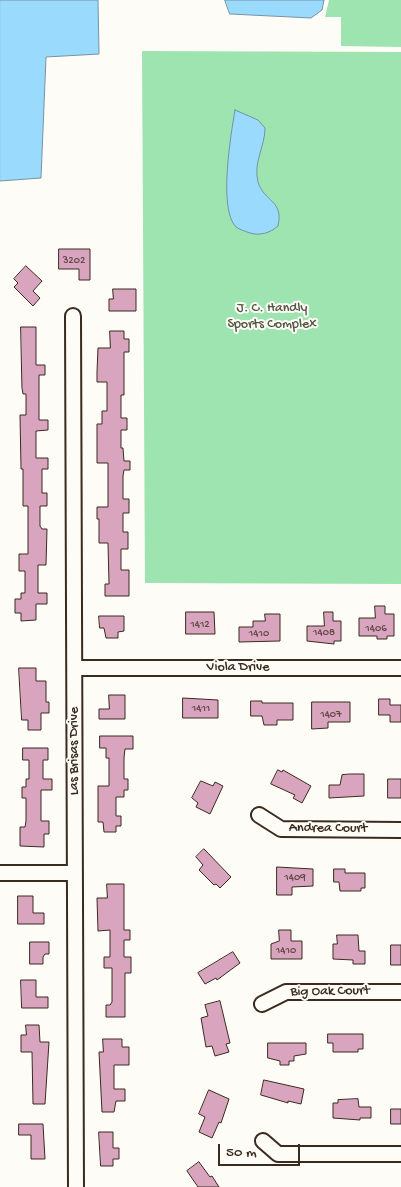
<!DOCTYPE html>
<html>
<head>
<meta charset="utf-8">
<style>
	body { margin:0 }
	#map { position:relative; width:401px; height:1187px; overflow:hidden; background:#fdfcf7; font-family:"Gochi Hand",sans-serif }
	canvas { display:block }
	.scale { position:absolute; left:218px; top:1144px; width:82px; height:22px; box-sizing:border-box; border:2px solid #3b2a1e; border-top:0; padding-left:6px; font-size:15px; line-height:18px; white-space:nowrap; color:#3b2a1e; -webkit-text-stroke:4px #fdfcf7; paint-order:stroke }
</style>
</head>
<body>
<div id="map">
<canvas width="401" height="1187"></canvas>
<div class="scale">50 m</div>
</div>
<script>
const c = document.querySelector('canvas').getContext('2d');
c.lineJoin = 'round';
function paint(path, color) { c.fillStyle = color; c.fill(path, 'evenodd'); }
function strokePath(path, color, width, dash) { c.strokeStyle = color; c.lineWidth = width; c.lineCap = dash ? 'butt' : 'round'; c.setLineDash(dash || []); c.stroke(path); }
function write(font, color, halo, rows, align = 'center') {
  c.font = font + ' "Gochi Hand",sans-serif'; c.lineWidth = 4; c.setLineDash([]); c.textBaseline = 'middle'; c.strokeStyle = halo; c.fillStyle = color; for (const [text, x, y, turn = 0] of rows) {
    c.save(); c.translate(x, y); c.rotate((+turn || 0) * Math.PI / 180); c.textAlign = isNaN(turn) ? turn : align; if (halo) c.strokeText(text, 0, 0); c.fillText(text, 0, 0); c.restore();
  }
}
const green = new Path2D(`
	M329,0h72v47l-60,-1v-29h-16z
	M142,51l259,1v532l-256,-1z`);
const water = new Path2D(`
	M0,0h98l1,54 -53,3 -5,121 -41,3z
	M225,0h99l-2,10 -11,8 -81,-4z
	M235,110l23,10 7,8c0,19 -12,34 -7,54 6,20 26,18 20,44 -8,7 -18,10 -28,7 -5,-2 -10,-3 -14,-6 -18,-18 -5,-93 -1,-117z`);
const building = new Path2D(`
	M59,249h31v31h-11v-11h-20z
	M26,266l16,15 -9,10 7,7 -7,8 -19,-19 4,-4 -4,-4z
	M113,289h23v22h-27v-12h4z
	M21,327h15v38h9v10h-6v45h9v10l-12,1v27h12v11h-6v24h5v13h-7v20l2,3h5l-1,36h-8v28h9v11h-11v16l-15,1v-8h-6v-14h6v-6h4v-22h-6v-17h9v-48h-5v-37h-2l-1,-54h6v-21h-3l-1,-6z
	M110,331h14v8h5v13h-5v43h-3v23h6v12h-6v18h2l1,13h6v9h-6l-1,6v23h6v14h-6v19h5v17h-7v21h8v26h-24v-12h4l-1,-41h-9v-24h-2v-12h11v-44h-11v-39h5v-13h5v-29h-10v-10l1,-24h12z
	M375,606h10v8h9v22h-7v3h-10v-3h-18v-18h16z
	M186,612h28l1,22h-29z
	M324,612h9v9h8v20h-7v3l-27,-3v-15h17z
	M265,614h15v27l-41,1v-15h14v-6h12z
	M99,616h25v15l-6,1v6h-12l-2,-10h-4z
	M19,668h17v13h10v21h3v11h-8v17h-13v-10h-6z
	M109,695h16v24h-26v-10h10z
	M183,698l35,2v18h-35z
	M379,699h11v6h11v17h-11v-7h-11z
	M251,701h11v2h31v17h-16v5h-13l-2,-9h-11z
	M312,702h38v20h-22v6l-16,1z
	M100,736h33v13h-8l-1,9v21h4v11h-4v7h-8v19h5v10h-5v6h-12l-1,-10h-5v-36h11v-28h-3v-10h-6z
	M23,748h25v12h-5v19h9v11h-11v31h8v13h-5v13l-24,-1v-19h5l1,-6v-23h-4v-11h4v-8h3v-19h-6z
	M278,770l4,2 1,-2 28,16 -9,17 -9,-5 2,-3 -24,-11z
	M350,774h14v22l-35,2v-13h11l2,-10z
	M388,779h13v19h-13z
	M201,781l12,5 2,-4 8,4 -13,28 -14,-7 2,-4 -6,-5z
	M204,849l27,28 -11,11 -4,-4 -2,1 -15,-15 4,-5 -7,-8z
	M277,867l36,2v17l-21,1v8h-15z
	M334,869h11v4h20v15h-4v3h-21l-1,-9h-5z
	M107,884h17v46h6v10h-6v17h7v16h-6v44h-19v-12h4l2,-3v-34h-8v-11h6v-27l-12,1 -1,-33h10z
	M18,896h15v17h11v11h-26z
	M279,930h12v11h11v18h-31v-15l8,-3z
	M337,935h21l1,16h6v13h-12v-4l-20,-1v-15h4z
	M30,942h19v12h-4l-2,3v7h-13z
	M391,945h10v20h-10z
	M233,952l7,11 -23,17 -1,-2 -11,6 -7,-11z
	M21,980h15v17h12v11h-26z
	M220,1001l10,42 -4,1 3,8 -14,4 -3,-10 -6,1 -5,-29 7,-2 -3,-11z
	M26,1025h13l1,17h9l-4,62h-12l-1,-52h-11v-17h5z
	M328,1034h35v15h-5v3h-25v-9h-5z
	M103,1039h19v8h7v18h-15v24h11v12h-9l-2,11h-12l-3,-60h4z
	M268,1043h38v11l-12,2v5h-5v4h-9v-4l-12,-3z
	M264,1080l40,9 -3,15 -13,-3v2l-27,-8z
	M209,1090l20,9 -8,24 -2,-1 -7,16 -13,-6 6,-15 -6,-3z
	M358,1099l1,8h12v11h-11v2l-27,-2v-15h5v-3z
	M391,1109h10v15h-10z
	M19,1124h24l2,35h-14v-24h-12z
	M99,1132h14v16h6v11h-6v7h-12z
	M199,1162l11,15 2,-1 7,11h-21l-11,-16z`);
const minor = new Path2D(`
	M73,316l3,871
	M75,668h326
	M259,815l22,14 120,1
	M0,873h75
	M262,1004l24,-12h115
	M263,1141l15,13h123`);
const numberNames = [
	["3202",74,261],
	["1412",200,625],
	["1406",376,629],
	["1408",324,633],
	["1410",259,634],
	["1411",201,709],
	["1407",331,715],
	["1409",295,878],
	["1410",286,951]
];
const parkNames = [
	["J. C. Handly",272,309],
	["Sports Complex",272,325]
];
const streetNames = [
	["Viola Drive",238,668],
	["Las Brisas Drive",75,751,-90],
	["Andrea Court",328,829],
	["Big Oak Court",330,992,-1]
];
paint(green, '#9ee4b1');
paint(water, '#9adafc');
strokePath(water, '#7494a3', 1);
paint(building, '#d9a4bd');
strokePath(building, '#3b2a1e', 1);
strokePath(minor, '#3b2a1e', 18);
strokePath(minor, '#fdfcf7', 14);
write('11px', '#624846', null, numberNames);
write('14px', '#545843', '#fdfcf7', parkNames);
write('14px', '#3b2a1e', '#fdfcf7', streetNames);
</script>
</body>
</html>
